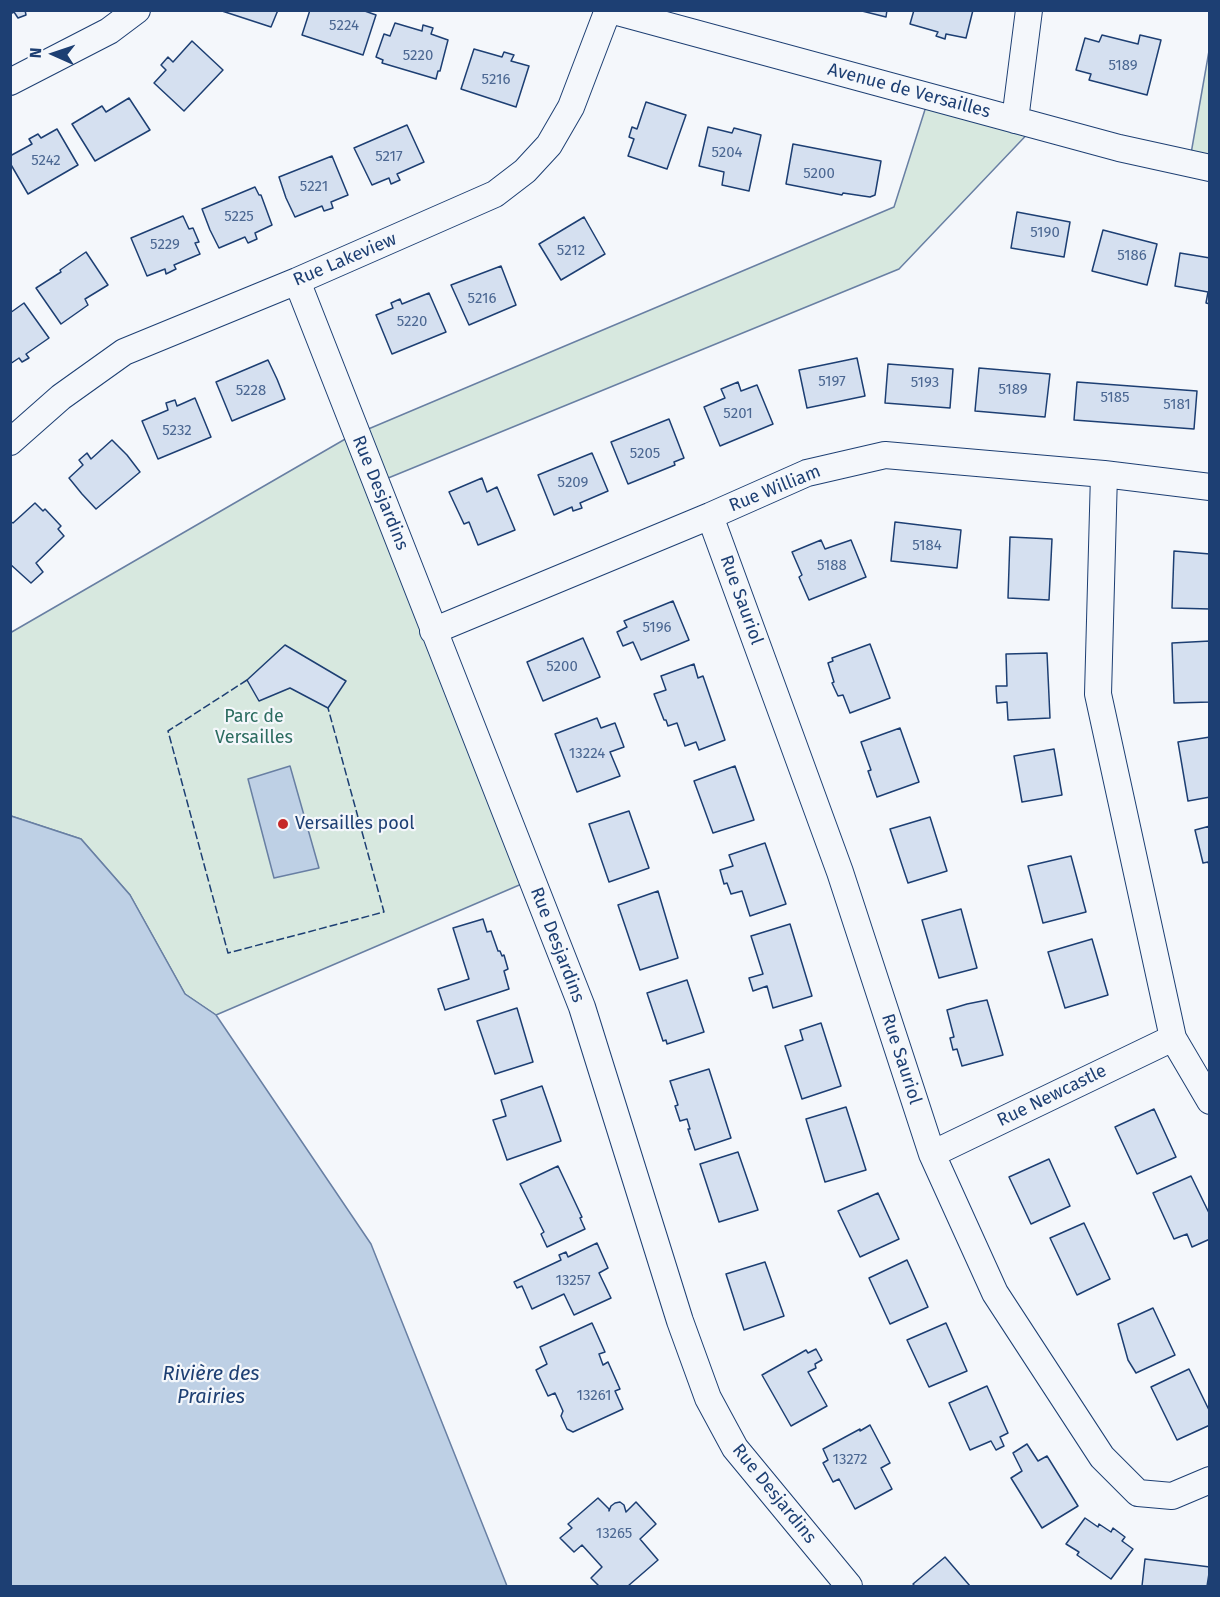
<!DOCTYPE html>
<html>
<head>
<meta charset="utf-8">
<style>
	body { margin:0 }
	#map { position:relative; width:1220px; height:1597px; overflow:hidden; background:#f4f7fb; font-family:"Fira Sans",sans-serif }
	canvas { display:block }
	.frame { position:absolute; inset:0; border:12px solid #1d3f73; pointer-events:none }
	.north { position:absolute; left:24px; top:24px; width:60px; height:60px; -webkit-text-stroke:4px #f4f7fb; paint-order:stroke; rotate:273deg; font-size:16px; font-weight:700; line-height:24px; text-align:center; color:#1d3f73 }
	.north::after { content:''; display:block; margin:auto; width:21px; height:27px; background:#1d3f73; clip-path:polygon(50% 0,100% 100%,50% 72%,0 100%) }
</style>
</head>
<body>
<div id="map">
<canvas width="1220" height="1597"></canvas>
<div class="frame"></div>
<div class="north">N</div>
</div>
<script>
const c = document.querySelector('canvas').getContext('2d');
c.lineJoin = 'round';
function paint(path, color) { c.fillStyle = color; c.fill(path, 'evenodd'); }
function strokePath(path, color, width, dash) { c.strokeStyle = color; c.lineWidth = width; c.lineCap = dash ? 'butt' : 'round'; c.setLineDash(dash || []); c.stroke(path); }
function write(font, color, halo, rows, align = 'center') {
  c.font = font + ' "Fira Sans",sans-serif'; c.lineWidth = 4.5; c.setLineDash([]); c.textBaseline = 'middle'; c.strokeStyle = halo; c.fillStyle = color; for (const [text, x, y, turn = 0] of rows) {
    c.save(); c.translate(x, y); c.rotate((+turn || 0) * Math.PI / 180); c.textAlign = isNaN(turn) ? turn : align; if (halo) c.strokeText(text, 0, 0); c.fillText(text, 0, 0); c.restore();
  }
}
const green = new Path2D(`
	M1209,51v117l-20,-3z
	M929,97l107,28 -137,144 -523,214 155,397 -315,135 -31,-21 -55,-99 -49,-56 -70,-23 -1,-183 337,-195 547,-231z`);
const water = new Path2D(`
	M290,766l29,102 -45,10 -26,-99z
	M11,816l70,23 49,56 55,99 31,21 155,229 136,342h-496z`);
const building = new Path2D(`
	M10,10h15l1,5 -8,3 -4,-6 -4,2z
	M219,10h59l-7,17z
	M310,10h52l14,5 -13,40 -61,-20z
	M858,10h29l-1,7z
	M914,10h59l-7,28 -20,-4 -1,5 -9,-3 2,-4 -28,-8z
	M395,23l27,8 1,-6 10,3 -2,6 17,6 -8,31h-2l-2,8 -54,-16 1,-3 -7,-3 8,-23 6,2z
	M1102,35l36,9 2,-9 21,5 -14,55 -58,-15 2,-6 -15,-4 9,-32 14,4z
	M192,41l31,29 -39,41 -30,-28 12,-13 -5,-5 7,-8 5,5z
	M474,49l28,8 2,-5 10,3 -3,6 18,5 -13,41 -55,-18z
	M129,98l21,32 -55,31 -23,-37 30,-18 4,6z
	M646,102l40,13 -19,54 -39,-13 6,-17 -5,-2 3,-10 5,2z
	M407,125l17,37 -27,12 3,6 -9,4 -2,-6 -17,7 -18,-37z
	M708,127l24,6 2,-5 27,7 -12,56 -27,-6 2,-13 -25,-6z
	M57,129l21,36 -50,29 -18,-31v-7l22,-12 -3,-5 9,-5 3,4z
	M793,144l88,17 -6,34 -5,2 -27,-4 -1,2 -56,-11z
	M332,156l16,39 -17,7 2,6 -9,3 -2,-5 -27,11 -9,-19 -7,-21z
	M255,187l4,8h2l11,30 -17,8 2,6 -9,4 -3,-6 -26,11 -9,-18 -8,-21z
	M1017,212l53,10 -6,35 -53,-9z
	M183,216l6,13 4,-1 6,14 -4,1 5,11 -26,11 2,4 -10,5 -1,-5 -18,7 -16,-38z
	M584,217l21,37 -44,26 -22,-36z
	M1103,230l54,14 -10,41 -55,-14z
	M86,252l22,33 -23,14 3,6 -27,19 -25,-36 25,-16 -1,-2z
	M1180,253l30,5v46l-4,-1 2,-11 -33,-6z
	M501,266l15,39 -47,20 -18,-40z
	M429,293l17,39 -54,22 -16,-39 17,-7 -2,-5 9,-4 2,5z
	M24,303l25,35 -23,16 3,4 -7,4 -3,-4 -9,6v-51z
	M857,358l8,38 -58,12 -8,-38z
	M268,360l9,19 8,20 -53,22 -16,-39z
	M888,364l65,5 -3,39 -65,-5z
	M979,368l71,6 -5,43 -70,-6z
	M738,382l3,9 16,-6 16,39 -53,22 -16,-39 21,-9 -4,-9z
	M1077,382l120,9 -3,38 -120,-9z
	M195,398l16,39 -53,22 -16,-38 26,-11 -2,-7 9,-3 2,6z
	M669,419l15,39 -10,4 1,3 -47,19 -17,-42z
	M112,440l15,15 13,17 -44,37 -14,-15 -13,-16 14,-13 -4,-5 8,-7 4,6z
	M592,453l16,38 -28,12 2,5 -9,3 -1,-4 -18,8 -16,-40z
	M482,478l5,14 10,-5 18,43 -37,15 -9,-23 -5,2 -15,-32z
	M35,503l8,8 2,-2 16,17 -3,3 6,7 -28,27 7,9 -12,11 -21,-19v-43l3,2z
	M895,522l66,8 -4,38 -66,-7z
	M1010,537l42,2 -3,61 -41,-2z
	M821,540l4,9 26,-9 15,37 -57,23 -10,-23 3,-2 -10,-23z
	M1174,551l36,3v55l-38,-1z
	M673,601l16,39 -48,20 -8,-18 -10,4 -6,-14 10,-5 -3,-6z
	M583,638l17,39 -57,24 -16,-39z
	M1210,641v61l-36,1 -2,-60z
	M870,644l20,54 -40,15 -7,-18 -5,1 -6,-13 2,-1 -6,-19 5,-2 -1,-3z
	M285,645l61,36 -18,27 -38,-20 -31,13 -12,-21z
	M1047,653l3,65 -42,2 -1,-18 -10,1 -1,-17h11l-1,-32z
	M694,664l4,14 5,-2 22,64 -26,10 -3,-8 -11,4 -8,-23 -9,3 -2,-6h-2l-10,-26 12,-4 -5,-14z
	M597,718l4,10 14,-5 9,24 -14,5 10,24 -43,16 -22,-58z
	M900,728l19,54 -42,15 -9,-26 3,-1 -10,-28z
	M1210,737v60l-22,4 -10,-59z
	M1054,749l8,46 -40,7 -8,-46z
	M735,766l19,54 -41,13 -19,-52z
	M629,811l20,57 -40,14 -20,-58z
	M930,817l17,54 -39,12 -18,-54z
	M1210,826v42l-2,-6 -5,1 -8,-33z
	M765,843l21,61 -36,12 -8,-25 -11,3 -4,-11 -3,1 -4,-14 13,-4 -4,-11z
	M1071,856l15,56 -43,11 -15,-57z
	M658,891l20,67 -38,12 -22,-65z
	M961,909l16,59 -38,10 -17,-58z
	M483,919l4,13 4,-1 7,20h2l2,5 2,-1 4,14 -4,2 5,18 -64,21 -7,-21 31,-10 -16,-51z
	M790,924l22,72 -39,12 -6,-22 -14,5 -4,-13 14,-4 -12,-38z
	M1092,939l16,56 -43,13 -17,-56z
	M687,980l17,52 -37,12 -1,-4 -3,1 -16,-48z
	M987,1000l16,55 -41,11 -5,-17 -4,1 -3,-12 4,-1 -7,-27 20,-6z
	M517,1008l16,54 -38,12 -18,-53z
	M821,1023l20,63 -39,13 -17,-53 18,-6 -3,-10z
	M709,1069l22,69 -36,12 -7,-21h2l-3,-10 -7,2 -5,-15 3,-1 -8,-24z
	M542,1086l19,55 -54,19 -14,-40 13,-4 -5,-16z
	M846,1107l20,63 -41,12 -19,-63z
	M1154,1109l22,48 -39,17 -22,-47z
	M738,1152l20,58 -39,12 -19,-58z
	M1049,1159l21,47 -39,18 -22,-47z
	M558,1166l24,51 -2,1 5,11 -38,18 -6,-13 3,-2 -24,-48z
	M1191,1176l19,39v24l-18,8 -5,-13 -13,5 -21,-46z
	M878,1193l21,46 -39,18 -22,-46z
	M1084,1223l26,56 -33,16 -27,-57z
	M597,1243l11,25 -9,5 12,25 -37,17 -10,-21 -32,15 -10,-23 -5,2 -3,-6 47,-22 -2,-5 7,-3 2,5z
	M907,1260l21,47 -38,17 -21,-46z
	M765,1262l19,54 -40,14 -18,-56z
	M1153,1308l22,47 -39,18 -8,-13 -10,-36z
	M592,1323l13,29 -6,2 4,11 5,-3 12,27 -5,2 8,18 -50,23 -6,-3 -6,-13 2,-5 -8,-18 -7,3 -12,-26 11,-6 -7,-17z
	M946,1323l21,48 -38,16 -22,-47z
	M816,1349l6,11 -7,4 1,4 -8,4 19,34 -36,20 -29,-51 44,-25 2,3z
	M1189,1369l21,43v13l-33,15 -26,-53z
	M987,1386l21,47 -8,4 4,9 -8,4 -5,-9 -21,9 -21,-47z
	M870,1425l20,38 -9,5 11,21 -37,20 -16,-30 -6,3 -10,-19 5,-3 -5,-11 37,-20v2z
	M1027,1444l11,17 9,-5 31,50 -36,22 -31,-50 11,-7 -9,-18z
	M598,1498l11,11v2l2,-5 4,-3 5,-1 4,3 2,7 10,-10 20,22 -16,15 18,21 -30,26h-29l-8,-8 11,-11 -20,-22 -8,7 -14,-14 12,-10 -4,-4z
	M1085,1518l13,9 1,-3 12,8 2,-4 12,9 -3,4 11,8 -22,30 -34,-24 2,-3 -13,-8z
	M945,1557l25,29h-55l-2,-2z
	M1145,1559l65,8 -3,19h-65z`);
const street = new Path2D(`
	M610,10l509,138 91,20
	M10,82l99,-51 28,-21
	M1015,120l14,-110
	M297,281l285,726 98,314 28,77 27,50 114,138
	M10,442l51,-45 63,-45 173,-71 198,-87 30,-23 24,-26 22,-38 37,-97
	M1104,474l-6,220 75,344 37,63
	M710,516l130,356 92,282 63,139 107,164 36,36 34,3 38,-16
	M433,631l277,-115 97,-43 78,-18 219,19 106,13
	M932,1154l241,-116`);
const fence = new Path2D(`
	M247,680l-79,51 60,222 156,-41 -56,-204`);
const markers = [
	[283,824,6,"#c62828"]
];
const numberNames = [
	["5224",344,26],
	["5220",418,56],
	["5189",1123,66],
	["5216",496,80],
	["5204",727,153],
	["5217",389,157],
	["5242",46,161],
	["5200",819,174],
	["5221",314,187],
	["5225",239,217],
	["5190",1045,233],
	["5229",165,245],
	["5212",571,251],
	["5186",1132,256],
	["5216",482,299],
	["5220",412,322],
	["5197",832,382],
	["5193",925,383],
	["5189",1013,390],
	["5228",251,391],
	["5185",1115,398],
	["5181",1177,405],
	["5201",738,414],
	["5232",177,431],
	["5205",645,454],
	["5209",573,483],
	["5184",927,546],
	["5188",832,566],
	["5196",657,628],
	["5200",562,667],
	["13224",587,754],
	["13257",573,1281],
	["13261",594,1396],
	["13272",850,1460],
	["13265",614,1534]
];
const streetNames = [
	["Avenue de Versailles",909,91,15],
	["Rue Lakeview",345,260,-23],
	["Rue William",775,489,-22],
	["Rue Desjardins",380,493,68],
	["Rue Sauriol",741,600,70],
	["Rue Desjardins",557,945,69],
	["Rue Sauriol",901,1059,72],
	["Rue Newcastle",1052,1096,-26],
	["Rue Desjardins",774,1494,51]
];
const parkNames = [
	["Parc de",254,717],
	["Versailles",254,738]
];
const poiNames = [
	["Versailles pool",295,824]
];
const waterNames = [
	["Rivière des",211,1374],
	["Prairies",211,1397]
];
paint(green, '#d7e8df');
strokePath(green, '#687fa3', 1.5);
paint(water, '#bed0e5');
strokePath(water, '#687fa3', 1.5);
paint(building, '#d5e0f0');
strokePath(building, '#1d3f73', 1.5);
strokePath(street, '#1d3f73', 28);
strokePath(street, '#f4f7fb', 26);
strokePath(fence, '#1d3f73', 1.5, [8, 3]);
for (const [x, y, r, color] of markers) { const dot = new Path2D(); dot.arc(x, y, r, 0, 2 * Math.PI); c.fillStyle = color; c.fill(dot); strokePath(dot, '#f4f7fb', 2); }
write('15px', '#4b6792', null, numberNames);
write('18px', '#1d3f73', '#f4f7fb', streetNames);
write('18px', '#2c6c60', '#f4f7fb', parkNames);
write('18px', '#1d3f73', '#f4f7fb', poiNames, 'left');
write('italic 20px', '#1d3f73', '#f4f7fb', waterNames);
</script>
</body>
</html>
